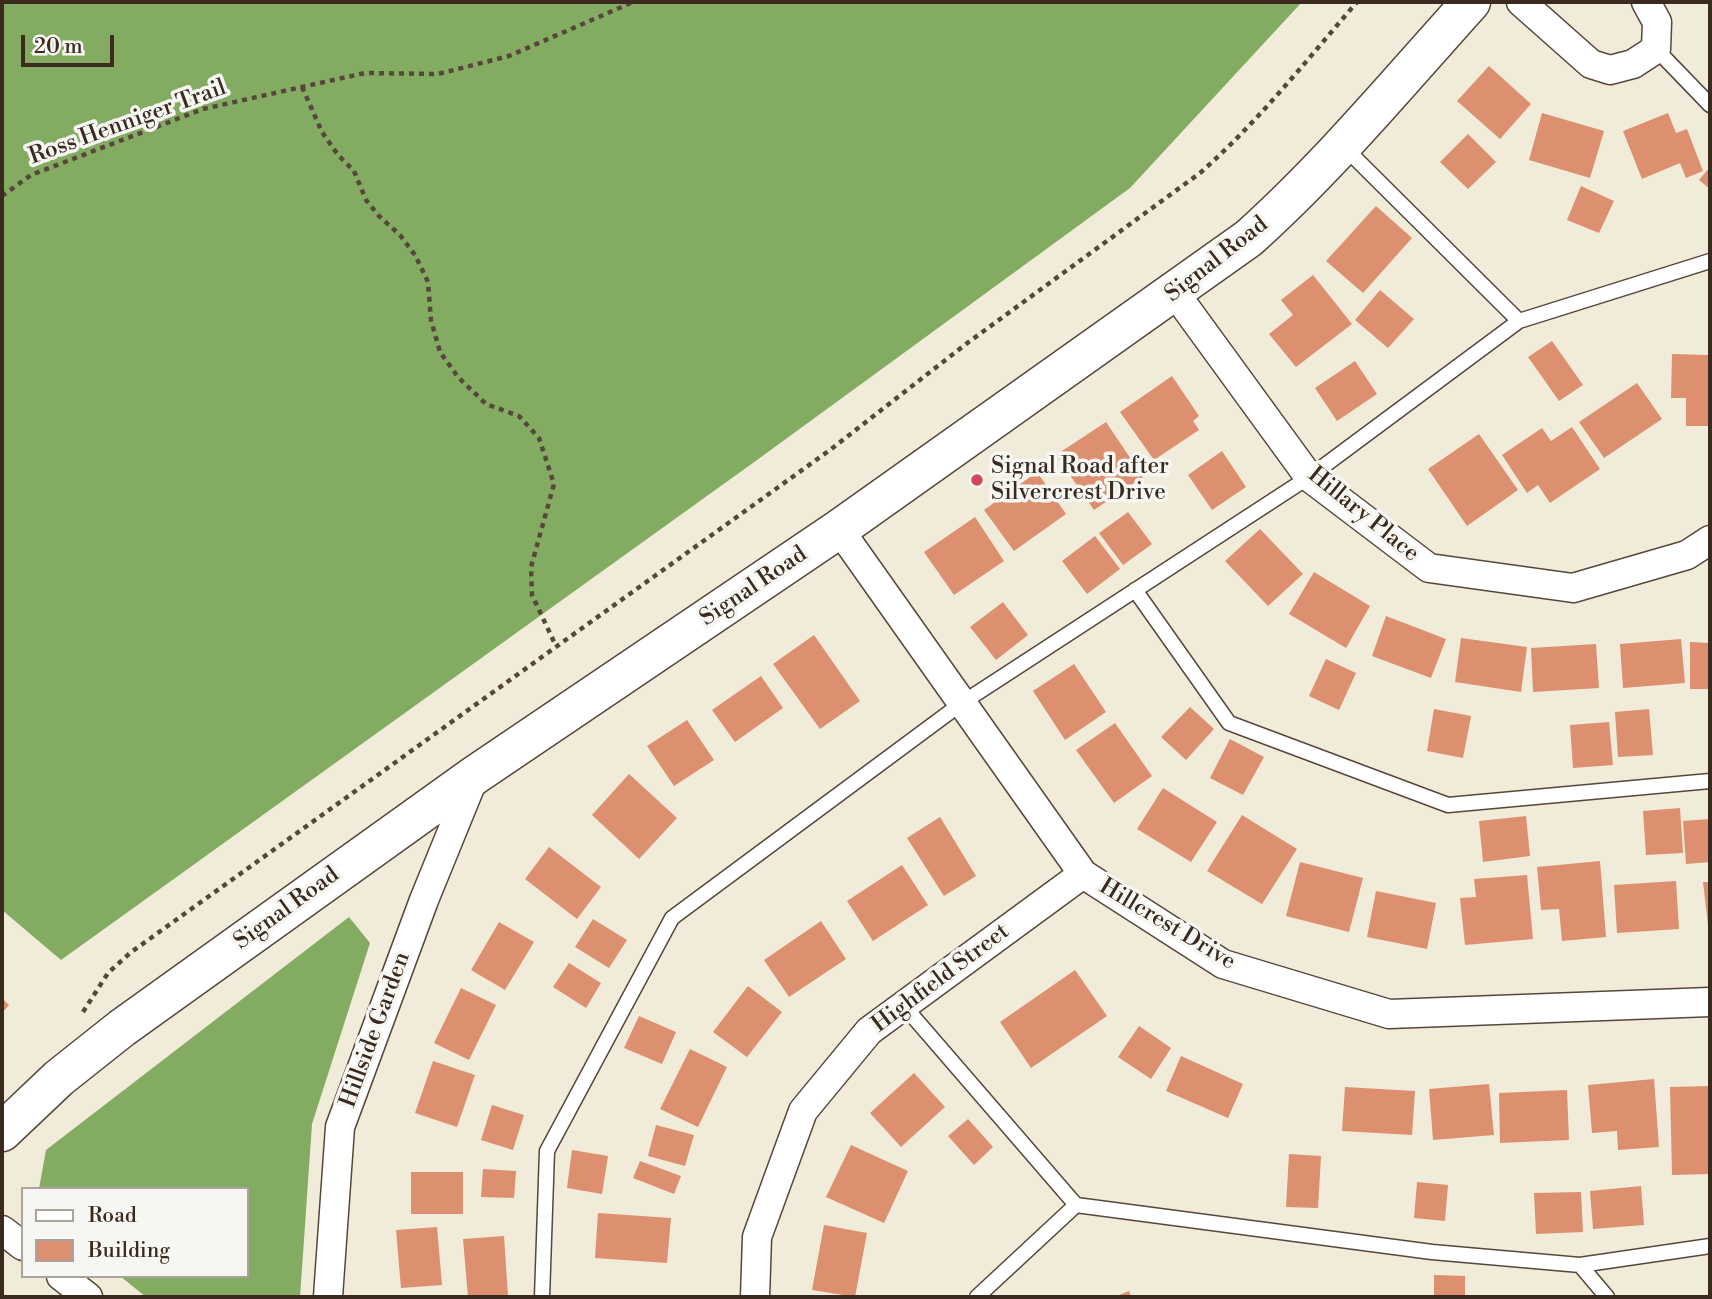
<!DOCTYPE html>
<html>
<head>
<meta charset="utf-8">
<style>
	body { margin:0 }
	#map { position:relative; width:1712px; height:1299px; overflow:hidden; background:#f1ebd9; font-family:"Libre Bodoni",serif }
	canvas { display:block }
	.frame { position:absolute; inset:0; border:4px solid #3b2a1e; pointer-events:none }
	.legend { position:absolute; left:21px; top:1187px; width:228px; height:91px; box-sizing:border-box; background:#f6f6f2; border:2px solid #aba49d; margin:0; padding:9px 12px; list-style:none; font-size:21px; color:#3b2a1e }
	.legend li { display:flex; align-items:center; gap:14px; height:35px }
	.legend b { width:35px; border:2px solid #aba49d }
	.scale { position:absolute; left:21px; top:35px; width:93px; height:32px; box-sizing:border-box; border:4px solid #3b2a1e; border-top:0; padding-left:9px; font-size:21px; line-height:24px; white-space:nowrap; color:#3b2a1e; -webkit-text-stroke:5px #f6f6f2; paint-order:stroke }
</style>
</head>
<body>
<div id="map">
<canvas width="1712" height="1299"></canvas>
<div class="frame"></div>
<ul class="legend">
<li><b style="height:9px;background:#fff"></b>Road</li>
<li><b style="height:19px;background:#dc9070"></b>Building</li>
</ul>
<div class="scale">20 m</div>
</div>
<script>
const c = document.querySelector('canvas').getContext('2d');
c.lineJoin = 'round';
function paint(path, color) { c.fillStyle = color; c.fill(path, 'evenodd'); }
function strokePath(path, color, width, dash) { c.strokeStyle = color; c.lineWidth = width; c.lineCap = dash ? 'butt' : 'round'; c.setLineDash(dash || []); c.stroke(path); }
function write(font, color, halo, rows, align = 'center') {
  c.font = font + ' "Libre Bodoni",serif'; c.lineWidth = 7; c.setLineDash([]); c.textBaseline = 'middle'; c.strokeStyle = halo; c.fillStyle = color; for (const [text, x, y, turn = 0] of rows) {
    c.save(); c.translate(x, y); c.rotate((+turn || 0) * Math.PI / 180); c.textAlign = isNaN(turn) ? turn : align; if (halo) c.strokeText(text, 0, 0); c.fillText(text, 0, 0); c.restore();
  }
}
const forest = new Path2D(`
	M2,2h1300l-172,186 -373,272 -696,500 -59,-50z
	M349,917l21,26 -58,181 -12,173h-154l-26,-21h127v-87h-208l7,-39z`);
const building = new Path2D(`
	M1489,66l42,38 -31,35 -43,-38z
	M1542,113l62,18 -14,47 -61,-18z
	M1668,113l8,20 11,-4 16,42 -17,7 -6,-15 -38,16 -19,-48z
	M1468,134l28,28 -28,27 -28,-27z
	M1710,167v22l-11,-9z
	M1581,186l33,15 -15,32 -32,-13z
	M1376,206l36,32 -49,55 -37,-32z
	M1313,275l39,49 -56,43 -27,-33 24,-19 -12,-15z
	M1380,290l34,29 -26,29 -33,-28z
	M1552,341l31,44 -24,16 -31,-44z
	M1672,354l38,1v71h-24v-28h-15z
	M1355,361l22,33 -40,27 -22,-33z
	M1172,376l27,40 -6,5 6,9 -45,30 -34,-48z
	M1637,383l25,36 -58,39 -25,-36z
	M1106,422l37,55 -49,33 -38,-55z
	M1572,427l28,42 -50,34 -12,-18 -11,8 -25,-38 40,-27 9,13z
	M1479,434l39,56 -51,36 -39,-57z
	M1222,451l24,36 -34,23 -24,-35z
	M1037,472l29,42 -52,37 -30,-41z
	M1128,512l24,32 -29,21 -24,-32z
	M975,517l29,44 -50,34 -30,-43z
	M1260,529l43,45 -35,32 -43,-45z
	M1095,536l25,33 -33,25 -25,-33z
	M1314,572l56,34 -24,42 -57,-34z
	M1003,602l25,33 -32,25 -26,-33z
	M1386,616l60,23 -15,39 -59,-22z
	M814,635l46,66 -40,28 -47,-65z
	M1461,638l66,9 -6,45 -66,-10z
	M1681,639l4,44 -62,5 -3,-44z
	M1690,642l20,1v46h-20z
	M1596,644l3,44 -66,4 -2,-44z
	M1326,659l30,14 -17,37 -30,-14z
	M1074,664l32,48 -41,28 -32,-49z
	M761,676l22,32 -48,34 -23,-32z
	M1190,707l24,22 -28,31 -25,-23z
	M1434,709l37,7 -8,42 -36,-7z
	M1649,709l4,46 -35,2 -3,-45z
	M687,720l27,40 -40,26 -27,-40z
	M1609,722l4,43 -40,3 -3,-43z
	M1115,723l37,53 -38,27 -38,-53z
	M1230,739l34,18 -21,38 -33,-17z
	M629,774l48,44 -38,41 -47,-44z
	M1163,788l54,34 -26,40 -54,-33z
	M1680,808l3,45 -37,2 -3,-44z
	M1242,815l55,34 -35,55 -55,-33z
	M1526,816l4,40 -47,6 -4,-41z
	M940,817l36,59 -32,20 -37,-58z
	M1710,819v43l-24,2 -3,-43z
	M549,847l52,40 -24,32 -52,-40z
	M1600,861l6,76 -44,4 -3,-32 -18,1 -4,-43z
	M1300,862l63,16 -14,54 -63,-16z
	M902,865l26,40 -55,36 -26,-40z
	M1527,875l6,64 -68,6 -5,-47 16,-1 -2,-18z
	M1676,881l3,48 -62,4 -3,-48z
	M1703,882h7v43h-2z
	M1376,891l60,12 -9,46 -60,-12z
	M593,919l34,21 -18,28 -34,-21z
	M821,921l25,38 -57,38 -25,-37z
	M499,922l35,20 -29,48 -34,-20z
	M569,963l32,20 -15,25 -33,-21z
	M1075,970l32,46 -76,52 -31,-46z
	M748,986l34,26 -35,45 -34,-25z
	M461,988l35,17 -27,55 -35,-17z
	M2,998l7,7 -7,8z
	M639,1016l37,16 -14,32 -38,-16z
	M1139,1026l32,22 -20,31 -33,-22z
	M690,1049l37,18 -29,60 -38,-18z
	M1181,1056l62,28 -15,34 -62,-27z
	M433,1061l42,14 -18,52 -42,-14z
	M914,1073l31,34 -44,40 -31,-34z
	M1654,1079l5,68 -41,3 -1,-19 -25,2 -4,-48z
	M1489,1084l5,51 -61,5 -4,-51z
	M1710,1086v88l-38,1 -2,-88z
	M1345,1087l70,4 -3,44 -70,-4z
	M1567,1090l2,50 -69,3 -1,-50z
	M492,1105l32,10 -11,35 -32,-10z
	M968,1119l25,28 -19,18 -26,-29z
	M656,1125l38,10 -9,31 -37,-10z
	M851,1145l57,26 -24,52 -58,-26z
	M572,1150l36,6 -6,38 -35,-6z
	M1289,1154l32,2 -3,52 -32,-1z
	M640,1161l41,15 -7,18 -41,-16z
	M483,1169l33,2 -2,27 -33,-1z
	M411,1172h52v42h-52z
	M1417,1182l31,3 -3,36 -31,-3z
	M1641,1186l3,39 -51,4 -3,-38z
	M1581,1192l2,40 -47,2 -2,-41z
	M598,1213l73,5 -4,45 -72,-5z
	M824,1225l43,8 -12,64 -43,-7z
	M437,1227l5,58 -41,3 -5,-58z
	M504,1236l4,60 -40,1 -5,-58z
	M1434,1275l31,1v21h-31z
	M1129,1291l2,6h-17z`);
const path = new Path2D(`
	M302,87l20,45 16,23 16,16 12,29 13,16 21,19 15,20 13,27 3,38 9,32 18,25 28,27 33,12 20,22 15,46 -23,83 1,28 24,51
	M2,196l29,-21 172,-66 162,-36 73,1 71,-18 124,-54
	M83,1012l25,-39 22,-20 700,-503 136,-106 234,-171c58,-51 106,-112 157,-171`);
const lane = new Path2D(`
	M1656,49l54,56
	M1344,147l175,174
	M1135,590l94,133 219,82 262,-24
	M904,1006l172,199 356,47 148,13 130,-19
	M1580,1265l27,32
	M542,1297l5,-146 125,-233 290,-215 347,-226 210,-156 191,-60
	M977,1297l99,-92`);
const street = new Path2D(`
	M1521,2l70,62 19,6 23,-6 23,-15 1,-27 -11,-20
	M1175,293l134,184 120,91 144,20 114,-33 23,-15
	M839,529l244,345 140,90 166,50 321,-12
	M2,1230l21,16
	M61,1276l27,21
	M328,1297l12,-170 84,-227 51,-125
	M755,1297l2,-60 46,-126 66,-80 214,-157`);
const secondary = new Path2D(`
	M2,1132l57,-54 63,-50 353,-253 364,-246 410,-291c80,-72 150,-156 222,-236`);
const markers = [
	[977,480,7,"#d1495b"]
];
const streetNames = [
	["Ross Henniger Trail",128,123,-20],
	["Signal Road",1217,260,-38],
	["Hillary Place",1363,515,39],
	["Signal Road",754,587,-34],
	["Signal Road",287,909,-36],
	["Hillcrest Drive",1167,925,31],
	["Highfield Street",941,979,-37],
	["Hillside Garden",376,1030,-70]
];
const poiNames = [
	["Signal Road after",991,467],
	["Silvercrest Drive",991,493]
];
paint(forest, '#84ab62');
paint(building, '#dc9070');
strokePath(lane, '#56473a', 17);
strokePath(street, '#56473a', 31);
strokePath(secondary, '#56473a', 41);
strokePath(path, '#56473a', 4.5, [5, 5]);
strokePath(lane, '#fff', 14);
strokePath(street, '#fff', 28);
strokePath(secondary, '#fff', 38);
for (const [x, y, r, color] of markers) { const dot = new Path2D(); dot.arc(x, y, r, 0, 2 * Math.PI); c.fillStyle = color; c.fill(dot); strokePath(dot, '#f6f6f2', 2.5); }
write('23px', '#3b2a1e', '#f6f6f2', streetNames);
write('23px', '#3b2a1e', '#f6f6f2', poiNames, 'left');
</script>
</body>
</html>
